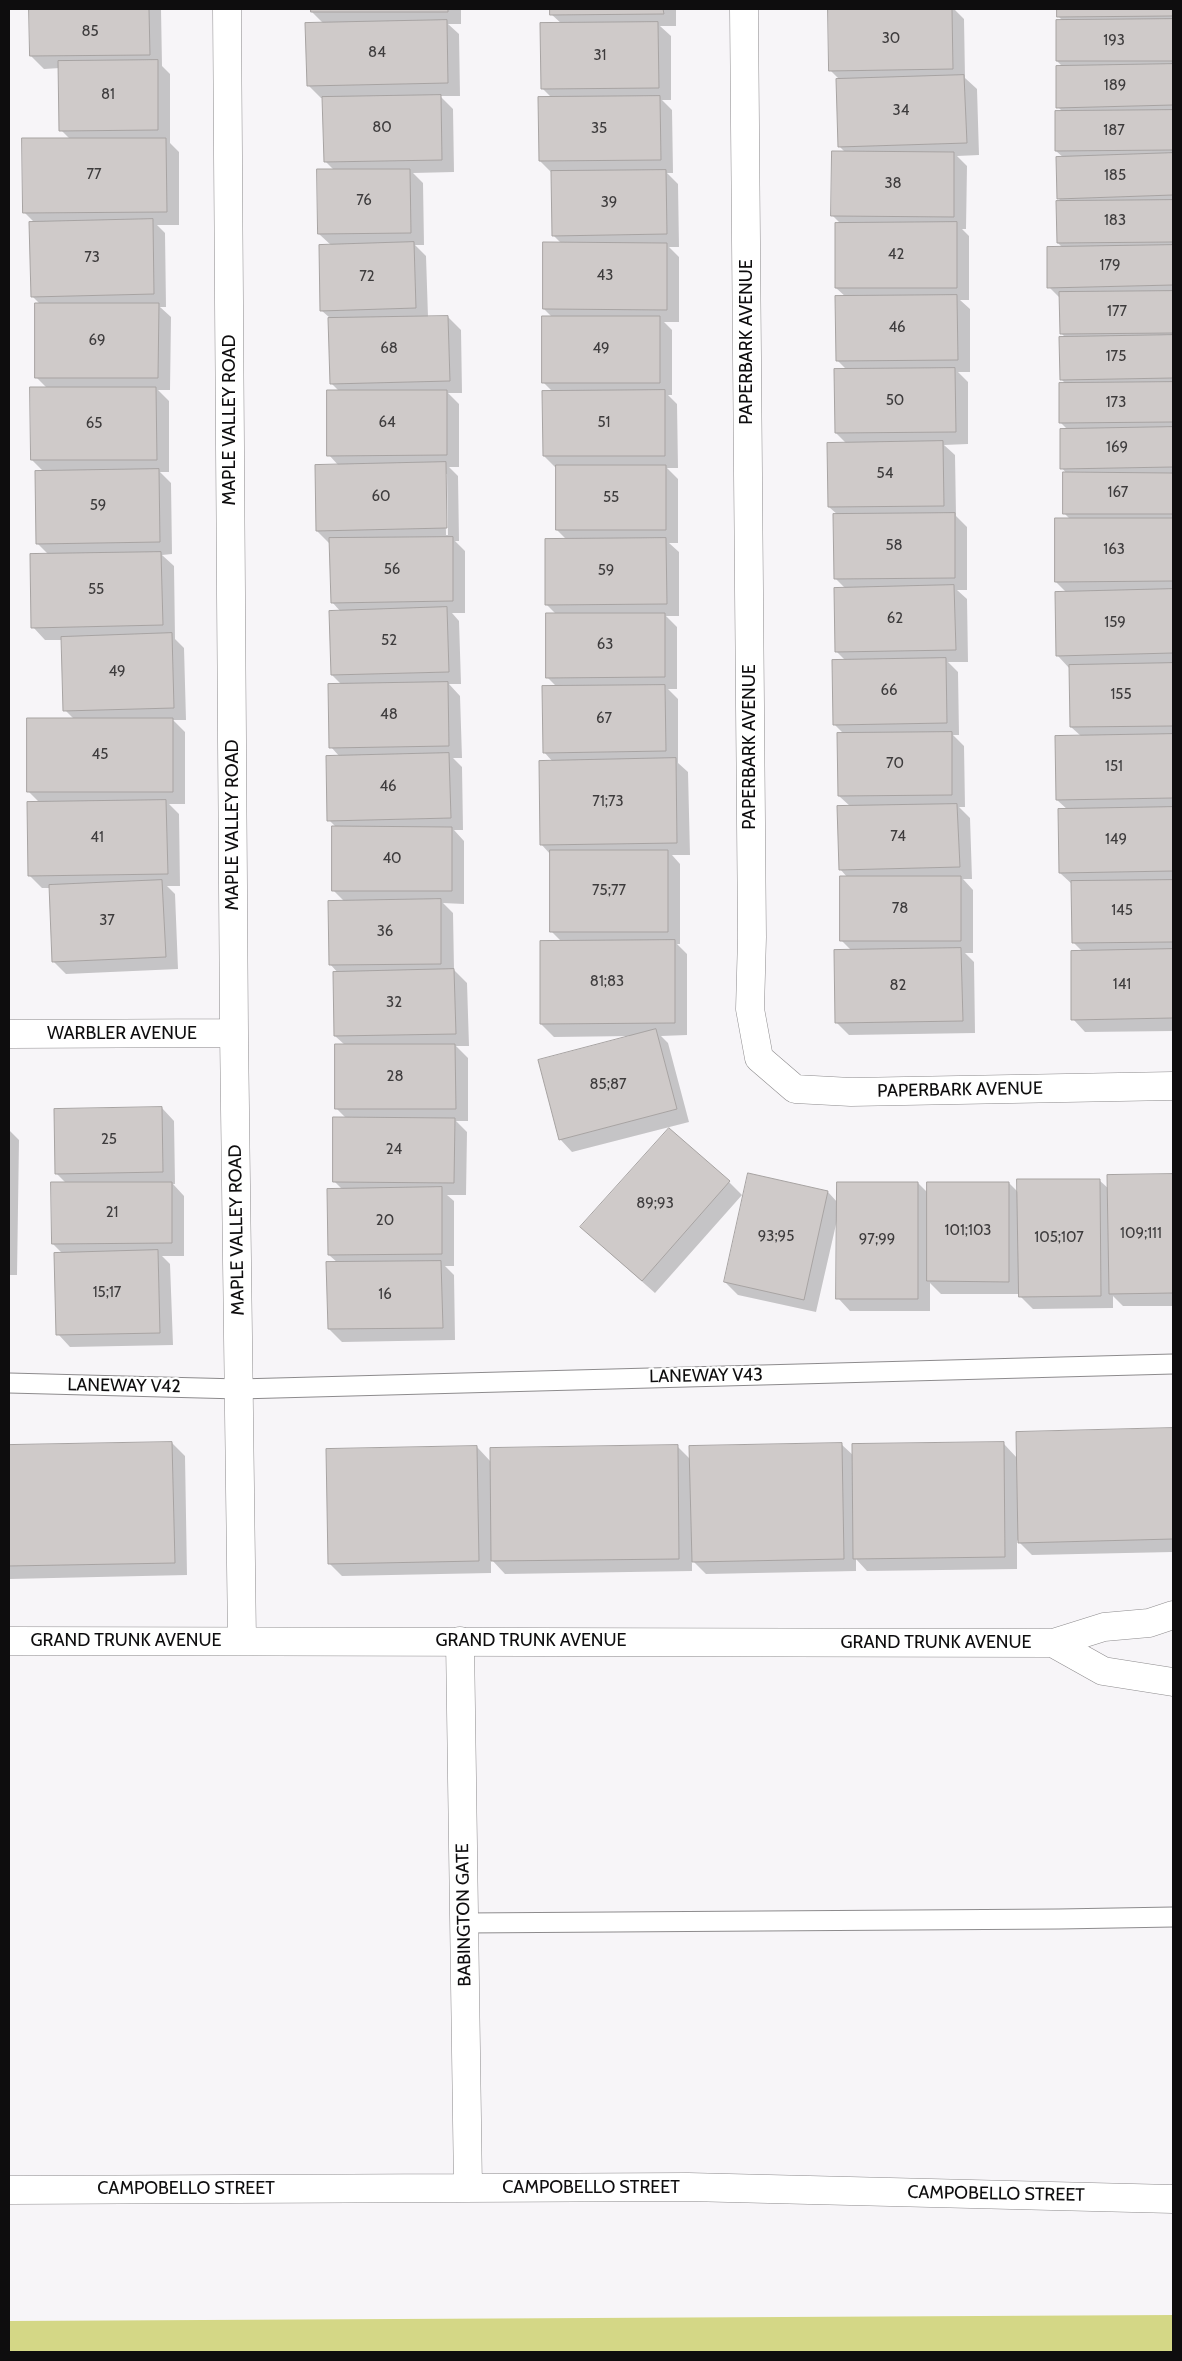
<!DOCTYPE html>
<html>
<head>
<meta charset="utf-8">
<style>
	body { margin:0 }
	#map { position:relative; width:1182px; height:2361px; overflow:hidden; background:#f7f5f8; font-family:Cabin,sans-serif }
	canvas { display:block }
	.frame { position:absolute; inset:0; border:10px solid #0e0d0e; pointer-events:none }
</style>
</head>
<body>
<div id="map">
<canvas width="1182" height="2361"></canvas>
<div class="frame"></div>
</div>
<script>
const c = document.querySelector('canvas').getContext('2d');
c.lineJoin = 'round';
function paint(path, color) { c.fillStyle = color; c.fill(path, 'evenodd'); }
function strokePath(path, color, width, dash) { c.strokeStyle = color; c.lineWidth = width; c.lineCap = dash ? 'butt' : 'round'; c.setLineDash(dash || []); c.stroke(path); }
function write(font, color, halo, rows, align = 'center') {
  c.font = font + ' Cabin,sans-serif'; c.lineWidth = 4.5; c.setLineDash([]); c.textBaseline = 'middle'; c.strokeStyle = halo; c.fillStyle = color; for (const [text, x, y, turn = 0] of rows) {
    c.save(); c.translate(x, y); c.rotate((+turn || 0) * Math.PI / 180); c.textAlign = isNaN(turn) ? turn : align; if (halo) c.strokeText(text, 0, 0); c.fillText(text, 0, 0); c.restore();
  }
}
const green = new Path2D(`
	M1173,2315v37h-1164v-31z`);
const shadow = new Path2D(`
	M30,9h131l1,57 8,8v69l9,9v73h-22l8,8 1,74h-6l11,10 -1,73h-12l11,11v71h-9l11,11 1,71 -10,1 12,11 1,73 9,9 2,72h-13l12,12v72h-16l10,10 1,72h-13l8,8 3,75 -112,5 -13,-13 -3,-73h-8l-13,-13 11,-72 -11,-11 45,-73 -9,-9 -3,-70h-17l-12,-13 16,-72 -11,-11 6,-72 -12,-12 15,-72 -11,-11 4,-73 -8,-8 3,-73 -11,-11 46,-73 -9,-9 -1,-62 -16,1 -13,-13z
	M312,9h149v15h-13l11,10 1,62h-20l13,13 1,63 -41,1 10,10 1,62h-9l11,11 2,61h20l13,13 1,63h-14l11,11v63h-10l9,9 1,65h-4l10,10v62h-13l7,8 2,63h-12l11,12 2,62h-9l9,9 1,63h-9l10,11v63l-21,-1 10,10 1,57 13,13 2,63h-13l12,12v63h-12l11,11 -1,63h-19l7,6v65h-9l9,9 1,65 -113,2 -13,-13 9,-66 -9,-8 14,-65 -9,-9 12,-63 -10,-10 9,-63 -10,-9 4,-62 -9,-10 15,-62 -12,-12 3,-63 -7,-7 11,-63 -9,-10 11,-62 -10,-10 9,-63 -9,-10 -2,-58 -13,-13 22,-65 -10,-11 10,-64 -8,-8 -1,-65 -9,-8 11,-64 -13,-12 15,-64 -9,-9 -1,-63h-3l-13,-13 16,-61 -12,-12zM445,474h2l1,61h-2z
	M551,9h125v17h-16l11,10v64h-9l10,10 1,63h-6l11,11 1,63h-10l10,10v65h-15l8,8v65h-4l9,9 1,64h-11l11,11v64h-9l10,9v64h-13l11,11v62h-9l10,10v64l10,9 2,83h-18l8,9v80h-3l10,10v81l-26,1 7,7 21,79 -117,30 -12,-13 72,-103 -78,1 -13,-13 21,-82 -10,-10 -1,-77 -10,-11 12,-82 -9,-10 13,-65 -10,-10 10,-62 -11,-11 21,-64 -10,-10v-61l-13,-13 9,-64 -10,-10 9,-65 -8,-8 17,-66 -7,-7 -1,-62 -13,-13 12,-63 -10,-10 20,-64 -11,-10z
	M829,9h133l-7,1 9,9 1,59 12,11 2,66 -22,1 10,10 -1,63h-4l7,7v64h-9l10,9v63h-12l10,10v62l-24,1 11,10 1,61 11,11v63h-10l10,9 1,63h-20l10,10 1,63h-6l11,11 1,61h-6l11,11 2,61h-9l10,11v63h-8l9,9 1,71 -126,2 -13,-13 16,-71 -11,-11 7,-62 -8,-9 11,-62 -12,-11 5,-62 -9,-9 11,-64 -10,-10 10,-62 -11,-11 3,-63 -9,-8 18,-63 -11,-11 11,-63 -10,-10 9,-63 -10,-9 5,-64 -9,-9 13,-63 -5,-5v-67l-9,-9z
	M1058,9h115v1022l-88,1 -12,-13 10,-67 -10,-10v-57l-13,-12 8,-63 -11,-10 24,-64 -10,-9 -1,-58 -12,-13 9,-63 -11,-11 14,-63 -6,-6 3,-39 -5,-6 6,-38 -8,-8 6,-38 -5,-5 5,-41 -5,-5v-34l-12,-12 14,-39 -5,-5 4,-41 -4,-4 6,-40 -8,-7 7,-39 -5,-5 6,-39 -7,-7 6,-40 -5,-5z
	M162,1108l12,13 1,63h-2l11,12v60h-22l8,8 3,81 -103,2 -12,-13 5,-80 -10,-10 13,-61 -10,-10z
	M9,1130l10,10 -2,135h-8z
	M1173,1175v131h-50l-10,-10v12l-80,1 -13,-13v-2h-79l-11,-11v28h-80l-12,-13 -1,-78 -21,92 -78,-17 -13,-13 103,-90 10,11 80,-20 10,10 81,-10 10,10 80,-13 10,9v-13z
	M729,1182l13,13 -87,98 -60,-53z
	M1173,1429v123l-141,3 -15,-15v29l-150,2 -11,-12v12l-150,3 -14,-14v11l-187,3 -14,-15v14l-149,3 -13,-13 148,-116 14,15 186,-16 14,14 150,-16 13,12 150,-12 13,14v-25z
	M172,1443l13,13 2,119 -178,4v-133z`);
const building = new Path2D(`
	M29,9h120l1,46 -120,1z
	M311,9h137v3h-137z
	M550,9h113l1,5 -114,1z
	M828,9h124l1,60 -124,2z
	M1057,9h116v7l-116,1z
	M1173,19v42h-117v-41z
	M447,20l1,63 -141,3 -2,-63z
	M658,22l1,66 -118,1 -1,-66z
	M158,60v70l-99,1 -1,-70z
	M1173,64v41l-117,3v-42z
	M964,75l3,68 -129,4 -2,-68z
	M441,95l1,65 -118,2 -2,-65z
	M660,96l1,64 -122,1 -1,-64z
	M1173,110v40l-118,1v-40z
	M22,138h144l1,74 -144,1z
	M832,151l122,1v65l-123,-1z
	M1173,153v42l-116,4 -1,-42z
	M317,169h93l1,64 -93,1z
	M666,170l1,64 -115,2 -1,-65z
	M1173,200v42l-116,1 -1,-42z
	M153,219l1,75 -123,3 -2,-75z
	M957,222v66h-122v-65z
	M414,242l2,66 -96,3 -1,-66z
	M543,242l124,1v67l-124,-1z
	M1173,245v40l-126,3v-41z
	M1173,291v42l-113,1 -1,-42z
	M957,295l1,65 -122,1 -1,-65z
	M35,303h124l-1,75h-123z
	M448,316l2,65 -120,3 -2,-66z
	M542,316h118v67h-118z
	M1173,335v43l-113,2 -1,-43z
	M955,368l1,64 -121,1 -1,-64z
	M1173,382v40l-114,1v-40z
	M30,387h126l1,73h-126z
	M327,390h120v65l-120,1z
	M665,390v66h-122l-1,-65z
	M1173,427v40l-113,2v-40z
	M943,441l1,65 -116,1 -1,-64z
	M446,462l1,66 -131,3 -1,-66z
	M556,465h110v65h-110z
	M159,469l1,73 -124,2 -1,-73z
	M1063,472l110,1v41h-110z
	M955,513v65l-121,1 -1,-65z
	M1055,518h118v63l-118,1z
	M453,537v64l-122,2 -2,-65z
	M666,538l1,66 -122,1v-66z
	M161,552l2,73 -132,3 -1,-74z
	M954,585l2,65 -121,2 -1,-64z
	M1173,589v64l-117,3 -1,-64z
	M447,607l2,65 -118,3 -2,-64z
	M546,613h119v64l-119,1z
	M172,633l2,75 -111,3 -2,-74z
	M946,658l1,65 -114,2 -1,-65z
	M1173,663v63l-103,1 -1,-62z
	M448,682l1,64 -120,2 -1,-64z
	M665,685l1,66 -123,2 -1,-67z
	M27,718h146v74h-146z
	M952,732v63l-114,1 -1,-63z
	M1173,734v64l-117,2 -1,-64z
	M449,753l2,65 -124,3 -1,-65z
	M676,758l1,85 -137,2 -1,-84z
	M166,800l2,74 -140,2 -1,-74z
	M957,804l3,63 -121,3 -2,-64z
	M1173,807v64l-114,2 -1,-64z
	M332,826l120,1v64h-120z
	M550,850h118v82h-118z
	M840,876h121v65h-121z
	M162,880l4,77 -114,5 -3,-77z
	M1173,880v62l-101,1 -1,-62z
	M441,899v65l-112,1 -1,-64z
	M675,940v83l-135,1v-83z
	M961,948l2,73 -128,2 -1,-73z
	M1173,949v69l-102,2v-69z
	M454,969l2,65 -122,2 -1,-64z
	M656,1029l21,80 -118,31 -21,-80z
	M335,1044h120l1,65h-121z
	M162,1107l1,65 -108,2 -1,-65z
	M333,1117l122,1 -1,65 -121,-1z
	M669,1128l61,53 -88,100 -62,-54z
	M748,1173l80,18 -24,109 -80,-18z
	M1173,1174v119l-64,1 -2,-119z
	M1017,1179h83l1,117 -82,1z
	M51,1182h121v61l-120,1z
	M837,1182h81v117h-82z
	M927,1182h82v100l-82,-1z
	M442,1187v67l-114,1 -1,-66z
	M158,1250l2,83 -104,2 -2,-82z
	M441,1261l2,67 -115,1 -2,-67z
	M1173,1428v111l-155,4 -2,-111z
	M172,1442l3,121 -166,3v-121z
	M1004,1442l1,115 -152,2 -1,-115z
	M842,1443l2,116 -152,3 -3,-116z
	M678,1445l1,114 -188,2 -1,-113z
	M477,1446l2,115 -151,3 -2,-115z`);
const service = new Path2D(`
	M9,1383l230,6 934,-25
	M465,1923l594,-4 114,-2`);
const minor = new Path2D(`
	M227,9l7,1024 8,607
	M744,9l8,928 -2,72 9,49 36,31 56,3 322,-6
	M9,1034l225,-1
	M460,1641l8,547
	M9,2190l679,-3 485,12`);
const tertiary = new Path2D(`
	M9,1641l1044,2 51,-16 45,-4 24,-8
	M1053,1643l50,28 70,11`);
const numberNames = [
	["85",90,32],
	["30",891,39],
	["193",1114,41],
	["84",377,53],
	["31",600,56],
	["189",1115,86],
	["81",108,95],
	["34",901,111],
	["80",382,128],
	["35",599,129],
	["187",1114,131],
	["77",94,175],
	["185",1115,176],
	["38",893,184],
	["76",364,201],
	["39",609,203],
	["183",1115,221],
	["42",896,255],
	["73",92,258],
	["179",1110,266],
	["43",605,276],
	["72",367,277],
	["177",1117,312],
	["46",897,328],
	["69",97,341],
	["68",389,349],
	["49",601,349],
	["175",1116,357],
	["50",895,401],
	["173",1116,403],
	["64",387,423],
	["51",604,423],
	["65",94,424],
	["169",1117,448],
	["54",885,474],
	["167",1118,493],
	["60",381,497],
	["55",611,498],
	["59",98,506],
	["58",894,546],
	["163",1114,550],
	["56",392,570],
	["59",606,571],
	["55",96,590],
	["62",895,619],
	["159",1115,623],
	["52",389,641],
	["63",605,645],
	["49",117,672],
	["66",889,691],
	["155",1121,695],
	["48",389,715],
	["67",604,719],
	["45",100,755],
	["70",895,764],
	["151",1114,767],
	["46",388,787],
	["71;73",608,802],
	["74",898,837],
	["41",97,838],
	["149",1116,840],
	["40",392,859],
	["75;77",609,891],
	["78",900,909],
	["145",1122,911],
	["37",107,921],
	["36",385,932],
	["81;83",607,982],
	["141",1122,985],
	["82",898,986],
	["32",394,1003],
	["28",395,1077],
	["85;87",608,1085],
	["25",109,1140],
	["24",394,1150],
	["89;93",655,1204],
	["21",112,1213],
	["20",385,1221],
	["101;103",968,1231],
	["109;111",1141,1234],
	["93;95",776,1237],
	["105;107",1059,1238],
	["97;99",877,1240],
	["15;17",107,1293],
	["16",385,1295]
];
const streetNames = [
	["PAPERBARK AVENUE",747,342,-90],
	["MAPLE VALLEY ROAD",230,420,-90],
	["PAPERBARK AVENUE",750,747,-90],
	["MAPLE VALLEY ROAD",233,825,-90],
	["WARBLER AVENUE",122,1034],
	["PAPERBARK AVENUE",960,1090,-1],
	["MAPLE VALLEY ROAD",237,1230,-91],
	["LANEWAY V43",706,1376,-1],
	["LANEWAY V42",124,1386,1],
	["GRAND TRUNK AVENUE",126,1641],
	["GRAND TRUNK AVENUE",531,1641],
	["GRAND TRUNK AVENUE",936,1643],
	["BABINGTON GATE",464,1915,-91],
	["CAMPOBELLO STREET",591,2188],
	["CAMPOBELLO STREET",186,2189],
	["CAMPOBELLO STREET",996,2194,1]
];
paint(green, '#d4d786');
paint(shadow, '#0003');
paint(building, '#cfcac9');
strokePath(building, '#a7a3a2', 1);
strokePath(service, '#8d8b8d', 21);
strokePath(minor, '#8d8b8d', 29);
strokePath(tertiary, '#8d8b8d', 29);
strokePath(service, '#fff', 19);
strokePath(minor, '#fff', 28);
strokePath(tertiary, '#fff', 28);
write('15px', '#3e3c3d', null, numberNames);
write('18px', '#0e0d0e', '#fff', streetNames);
</script>
</body>
</html>
